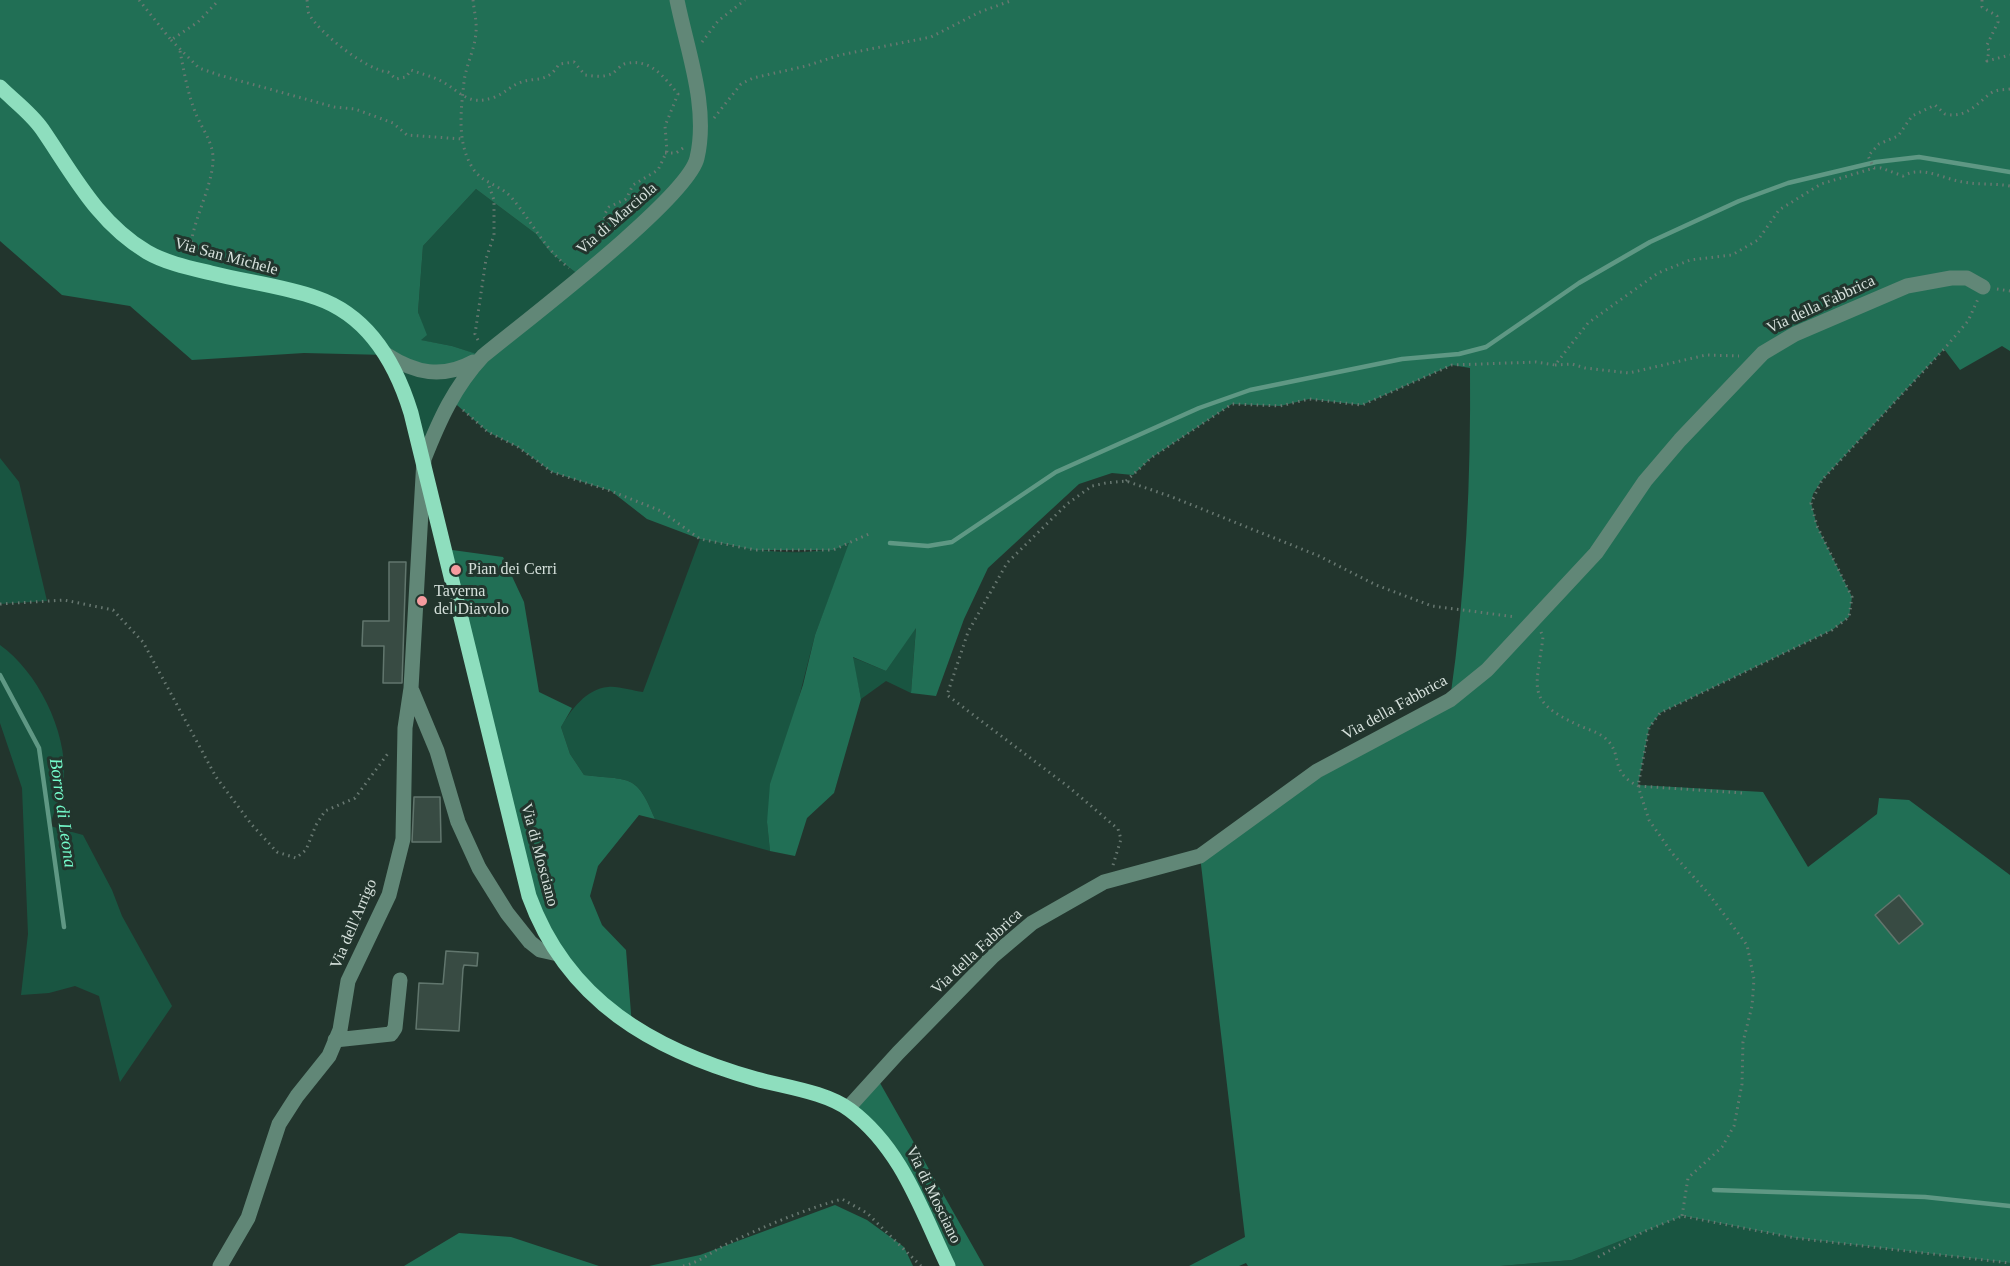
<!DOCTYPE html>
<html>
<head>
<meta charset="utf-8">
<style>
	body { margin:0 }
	canvas { display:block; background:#22352d }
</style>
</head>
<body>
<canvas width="2010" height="1266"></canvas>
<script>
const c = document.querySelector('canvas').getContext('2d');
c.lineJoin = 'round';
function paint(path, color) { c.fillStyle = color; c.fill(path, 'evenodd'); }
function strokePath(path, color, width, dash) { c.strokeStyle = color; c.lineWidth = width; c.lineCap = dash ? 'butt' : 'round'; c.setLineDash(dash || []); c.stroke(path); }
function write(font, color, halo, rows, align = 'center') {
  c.font = font + ' Georgia,serif'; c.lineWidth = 6; c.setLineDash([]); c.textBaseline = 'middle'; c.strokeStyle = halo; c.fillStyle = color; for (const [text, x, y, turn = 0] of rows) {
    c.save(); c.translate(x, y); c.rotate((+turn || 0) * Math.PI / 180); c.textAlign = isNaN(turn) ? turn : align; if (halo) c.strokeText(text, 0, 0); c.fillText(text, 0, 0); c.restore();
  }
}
const green = new Path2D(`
	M476,189l60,45 15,19 29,23 -97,80 -59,103 -37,-104 95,1 -30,-10 -32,-6 6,-5 -8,-23 5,-66z
	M0,458l19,24 28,119 -47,3z
	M700,539c47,10 103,22 150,4l-35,92 -48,187 3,29 -115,-32c-19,-47 -25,-38 -71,-44l-14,-21 -9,-27c10,-17 25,-38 47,-40 11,-1 24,4 35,5z
	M916,627l-5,66 -25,-12 -25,18 -9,-42 34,14z
	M0,645c37,26 67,86 64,132 -1,16 -10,33 -14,49l33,9 29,55 10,26 50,90 -52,76 -21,-86 -24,-10 -26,7 -28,2 7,-61 -6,-146 -22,-65z
	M1682,1216l113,22 215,25v3h-510l72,-6z`);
const forest = new Path2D(`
	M0,0h2010v351l-8,-5 -42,24 -16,-21 -122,131 -9,14 -2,9 6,23 35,71 -3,20 -17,13 -172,83 -11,15 -11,57 125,7 45,75 69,-53 2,-16 30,2 101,75v388l-215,-25 -112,-22 -111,44 -72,6h-252l-2,-3 -7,3h-50l56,-29 -45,-381 37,-29 213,-127c16,-110 21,-221 20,-332l-18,-3 -90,40 -53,-6 -29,7 -48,-2 -81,54 -18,17 -21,-2 -33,11 -91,84 -24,51 -28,77 -25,-3 5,-65 -30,43 -33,-14 8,42 -27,94 -27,25 -12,38 -25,-5 -3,-29 3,-38 33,-99 12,-50 34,-92 -16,7h-78l-55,-11 -53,-20 -36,-28 -59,-19 -34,-25 -30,-15 -38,-33 13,-21 -76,-23 -83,-2 -112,7 -62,-54 -68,-11 -62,-54zM476,189l60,45 15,19 29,23 -97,80 -31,-10 -31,-6 6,-5 -9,-23 5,-66z
	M445,549l58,8 21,45 15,90 33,16 -11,19 9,27 14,21c46,6 52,-3 71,44l-16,-4 -41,51 -8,30 12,29 24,25 6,76 -17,-11 -74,-87z
	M876,1076l108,190h-36l-29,-63 -71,-95z
	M835,1205l32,15 37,27 9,19h-264l51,-11z
	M459,1233l52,4 88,29h-195z`);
const stream = new Path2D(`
	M890,543l38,3 24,-4 104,-70 143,-64 51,-18 152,-31 57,-5 27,-7 93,-64 71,-41 89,-41 49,-18 88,-21 43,-5 91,15
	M0,675l39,73 25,179
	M1714,1190l211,7 85,9`);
const building = new Path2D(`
	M389,562h17l-4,121h-19l1,-37h-22l1,-25h26z
	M414,797h26l1,45h-29z
	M1899,895l24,29 -24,20 -24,-29z
	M446,951l32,2 -1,13 -13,-1 -1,4 -4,62 -43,-2 3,-46 24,1z`);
const path = new Path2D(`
	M139,0l32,40 27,-18 21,-22
	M307,0c1,5 0,10 2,14 10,19 59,57 79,58l8,7 10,-2 5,-7c10,4 21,6 30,11 21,11 26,26 54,16 10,-4 16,-11 24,-14 16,-7 27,2 40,-19l15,-2 11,13c9,1 20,3 28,-2 3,-2 7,-7 11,-9 26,-7 40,13 54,30l-13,32 2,25 -9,19 -25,15 -7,14 -17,8 -5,8 6,18
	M473,0c1,10 4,22 3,32 -1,17 -10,33 -12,50 -3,28 -8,62 10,88 9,13 26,15 37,27 21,24 31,49 58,71
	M1982,0v7l15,9 1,6 -11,23 2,6 -2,10 23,-6
	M171,40l28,28 20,7 115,32 21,2 38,14 14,12 55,4
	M702,42l16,-21 27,-21
	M180,51c4,21 8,44 16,63 6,15 18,29 17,47 -1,28 -25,69 -22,93
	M2010,89c-6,1 -13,0 -19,4 -14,10 -24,26 -46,21l-10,-9 -23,11 -14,20 -19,8 -11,12 6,12h7l22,8c20,-11 40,3 60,6 16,3 31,1 47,4
	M714,118l27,-34 12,-6 53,-12 34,-11 91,-18 49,-25 33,-12
	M665,153h11l7,-5
	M1997,289l13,2
	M478,340l-3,-6 11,-75 8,-24v-35l-6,-17
	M1555,365l17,-1 13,4 44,5 77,-18 33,1
	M463,410l25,22 30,15 34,25 59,19 50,20 39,28 55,11h78l38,-17
	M1126,481l25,-23 81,-54 48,2 29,-7 53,6 90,-40 84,-3 19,3 33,-42 70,-50 32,-13 42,-5 26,-15 21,-30 42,-26 53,-16
	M0,604l64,-4 49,10 30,32 73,135 36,48 25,27 19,6 10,-8 10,-25 9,-14 30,-13 34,-46
	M1541,632l2,5c-6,51 -19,63 35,88 8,4 21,7 28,14 18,16 2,32 32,47l11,34 23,33 36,40 39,52 7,34 -2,27 -9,36 -1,42 -8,42 -12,21 -34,31 -6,38
	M1742,793l-104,-7 11,-58 11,-15 172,-83 17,-13 3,-20 -35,-71 -6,-23 11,-23 123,-132 23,-27 10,-22
	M1113,865l8,-26 -3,-10 -48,-41 -123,-93 21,-63 39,-69 60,-59 25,-18 14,-3 20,-2 46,16 147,59 57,29 56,21 84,11
	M1598,1257l45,-25 39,-16 113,22 215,25
	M683,1266c18,-4 29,-15 46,-23 36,-17 74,-33 113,-44l25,14 54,53`);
const minor = new Path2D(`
	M387,355c28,18 55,24 86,7
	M412,691l25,60 21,71 21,46 28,45 23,29 10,8 18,4
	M335,1040l56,-6 4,-6 5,-48
	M848,1108l50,-55 95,-97 39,-33 72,-41 96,-26 117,-85 133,-71 37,-30 109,-117 49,-72 35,-41 83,-87 32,-19 112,-48 44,-8h16l16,9
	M220,1266l28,-48 31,-94 18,-28 32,-40 11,-26 8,-49 41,-86 14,-56 2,-111 6,-40 13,-229c15,-38 30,-72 59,-103 40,-33 205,-158 214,-198 12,-51 -10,-108 -20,-158`);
const major = new Path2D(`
	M0,87c13,13 31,26 42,42 31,45 55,93 105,123 19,11 43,16 64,21 35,9 73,13 106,25 52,18 79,66 94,115l118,483c38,105 124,154 227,183 29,8 70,13 94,31 52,39 71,100 98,156`);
const markers = [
	[456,570,6,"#f59b9f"],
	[422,601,6,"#f59b9f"]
];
const streetNames = [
	["Via di Marciola",617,219,-41],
	["Via San Michele",226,257,15],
	["Via della Fabbrica",1821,305,-25],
	["Via della Fabbrica",1395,708,-29],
	["Via di Mosciano",539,855,75],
	["Via dell'Arrigo",354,924,-67],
	["Via della Fabbrica",977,952,-43],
	["Via di Mosciano",933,1195,64]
];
const poiNames = [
	["Pian dei Cerri",468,570],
	["Taverna",434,592],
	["del Diavolo",434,610]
];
const waterNames = [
	["Borro di Leona",62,813,82]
];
paint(green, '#195541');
paint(forest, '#216f55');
strokePath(stream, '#5f9884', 4.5);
paint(building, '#384b43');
strokePath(building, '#61766d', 1.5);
strokePath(path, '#687871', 3, [1.5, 4.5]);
strokePath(minor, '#618777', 15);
strokePath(major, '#8edebe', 15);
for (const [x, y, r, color] of markers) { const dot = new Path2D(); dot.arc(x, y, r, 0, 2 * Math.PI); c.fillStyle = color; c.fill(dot); strokePath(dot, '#22352d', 2); }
write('16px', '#d5e0db', '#22352d', streetNames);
write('16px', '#d5e0db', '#22352d', poiNames, 'left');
write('italic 18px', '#74faca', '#22352d', waterNames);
</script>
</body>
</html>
